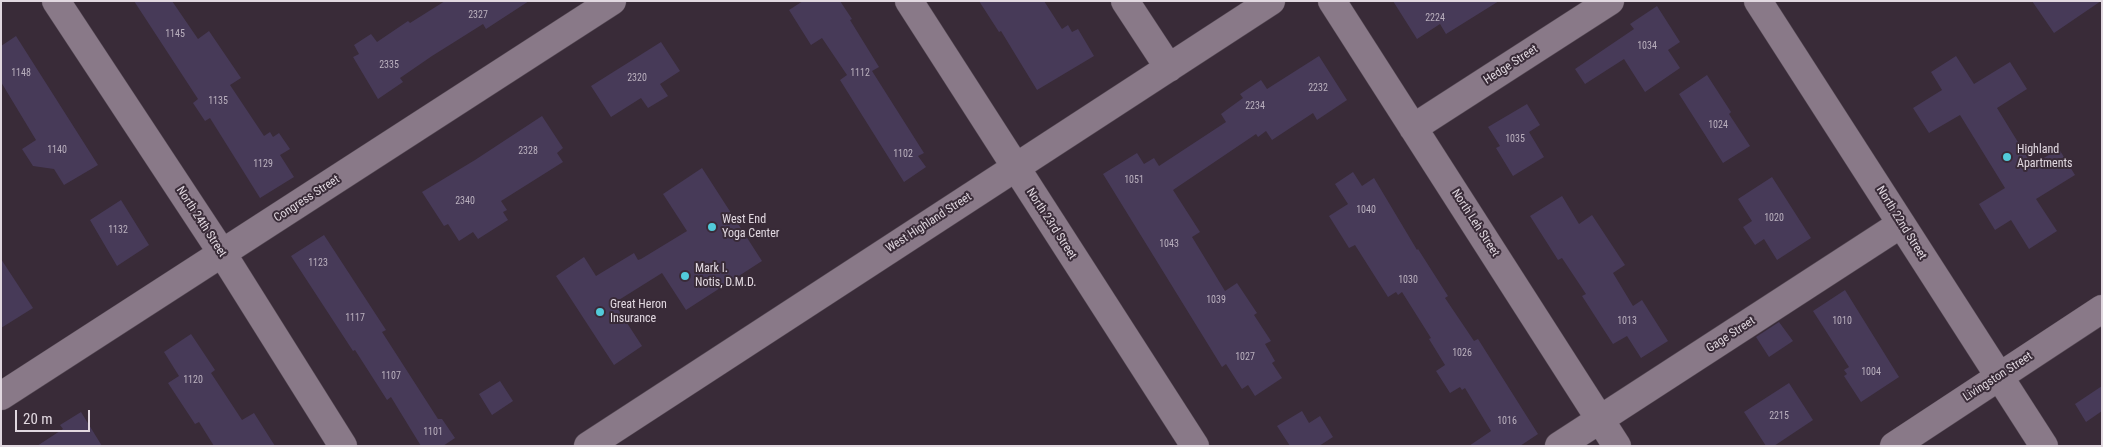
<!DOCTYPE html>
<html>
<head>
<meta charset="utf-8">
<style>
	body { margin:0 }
	#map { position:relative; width:2103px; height:447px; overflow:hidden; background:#392b38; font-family:"Roboto Condensed",sans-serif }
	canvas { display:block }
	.frame { position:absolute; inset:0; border:2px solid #e1d8e0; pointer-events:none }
	.scale { position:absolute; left:15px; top:410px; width:75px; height:22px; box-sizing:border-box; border:2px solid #e1d8e0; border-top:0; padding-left:6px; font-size:15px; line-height:18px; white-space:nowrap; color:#e1d8e0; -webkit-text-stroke:4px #392b38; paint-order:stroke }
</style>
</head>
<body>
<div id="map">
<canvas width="2103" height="447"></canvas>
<div class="frame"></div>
<div class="scale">20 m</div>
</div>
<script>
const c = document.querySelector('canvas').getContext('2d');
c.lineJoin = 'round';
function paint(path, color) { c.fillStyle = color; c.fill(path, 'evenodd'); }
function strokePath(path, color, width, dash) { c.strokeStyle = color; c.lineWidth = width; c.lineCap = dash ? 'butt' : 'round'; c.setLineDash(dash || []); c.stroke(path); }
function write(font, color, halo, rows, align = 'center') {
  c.font = font + ' "Roboto Condensed",sans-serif'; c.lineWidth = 4; c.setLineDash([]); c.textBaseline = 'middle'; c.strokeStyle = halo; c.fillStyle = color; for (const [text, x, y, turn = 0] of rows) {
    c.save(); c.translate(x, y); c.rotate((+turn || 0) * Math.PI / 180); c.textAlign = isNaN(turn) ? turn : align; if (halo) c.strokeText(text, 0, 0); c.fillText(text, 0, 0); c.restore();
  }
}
const building = new Path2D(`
	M134,1h38l26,38 11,-8 32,47 -11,7 34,51 6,-4 3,5 6,-4 11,16 -10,6 14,22 -34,21 -50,-80 -5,3 -12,-18 5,-4z
	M445,1h84l-43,28 -3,-5 -51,32 -32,22 3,4 -25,17 -25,-42 6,-3 -5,-9 17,-11 6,8 31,-21 2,2z
	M803,1h37l12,18 -2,1 29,47 -7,4 52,82 -6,3 8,11 -22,15 -64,-102 7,-5 -25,-37 -11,7 -22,-35z
	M979,1h65l18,28 6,-4 4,7 6,-3 16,27 -57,34 -36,-59 -2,1z
	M1393,1h106l-53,33 -6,-10 -23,15z
	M2032,1h69l-47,32z
	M1657,6l23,36 -12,8 12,18 -35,24 -21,-33 -39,25 -10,-15 59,-40 -4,-5z
	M16,36l82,129 -34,20 -10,-16 -21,-3 -11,-17 14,-9 -35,-58v-36z
	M661,42l19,29 -20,13 8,12 -20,12 -7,-10 -30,19 -20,-31z
	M1319,56l28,44 -30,20 -4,-7 -41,27 -6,-9 -8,6 -2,-3 -83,56 27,42 -8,5 33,54 12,-8 20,30 -3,2 17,26 -6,3 10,17 -3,2 10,15 -27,18 -7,-11 -6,4 -16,-25 -4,3 -119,-193 34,-21 7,11 10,-6 5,8 67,-44 -5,-8 22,-16 -3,-4 21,-14 6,9z
	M1956,56l18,28 36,-22 17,27 -30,19 35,57 27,-16 16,26 -39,24 21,32 -28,18 -18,-29 -16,10 -16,-26 26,-16 -45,-73 -31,18 -16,-25 29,-18 -11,-18z
	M1707,75l24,37 -2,2 21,32 -27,17 -44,-69z
	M1527,104l13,21 -11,7 15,25 -31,19 -17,-28 4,-2 -12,-19z
	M542,116l21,32 -6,5 6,9 -62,39 6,9 -4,2 5,8 -30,19 -5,-7 -14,9 -11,-17 -4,2 -22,-34 53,-32z
	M702,168l60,93 -76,49 -24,-37 -48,30 28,43 -28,19 -58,-89 28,-19 12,19 38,-23 4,7 3,-1 46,-28 -24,-37z
	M1353,172l9,14 12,-8 43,72 1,-1 30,47 -3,2 29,43 4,-2 60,95 -18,12h-51l22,-15 -26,-43 -3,2 -2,-3 -10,6 -14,-22 9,-6 -16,-26 2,-1 -29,-46 -4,3 -2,-3 -8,5 -33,-52 -6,3 -20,-32 19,-12 -13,-20z
	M1772,177l39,61 -34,22 -13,-21 -9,6 -12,-18 9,-6 -14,-22z
	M1562,196l17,28 13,-9 33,50 -12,8 20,33 9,-6 26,41 -27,17 -14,-22 -14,8 -31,-48 4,-2 -24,-36 -4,2 -28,-44z
	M121,200l28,45 -32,21 -27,-46z
	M324,235l62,95 -4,2 56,87h4l13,19 -12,8h-22l-30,-49 -4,3 -32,-50 -2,1 -62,-95z
	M1,259l32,49 -32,20z
	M1845,290l54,87 -38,25 -17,-26 3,-2 -3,-4 5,-3 -36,-56z
	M1779,322l14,19 -24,16 -13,-20z
	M191,334l24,36 -4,3 31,47 12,-7 21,33h-61l-15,-24 -4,2 -27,-41 11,-7 -15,-24z
	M500,381l13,20 -21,14 -13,-21z
	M1789,383l24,37 -39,26h-8l-22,-34z
	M2102,386v25l-16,11 -11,-18z
	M1302,411l7,12 11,-7 13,21 -14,9h-29l-13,-20z
	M81,412l21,34h-65l26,-17 -3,-4z`);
const minor = new Path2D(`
	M56,1l166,252 121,193
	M909,1l286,445
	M1125,1l44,67
	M1332,1l285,445
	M1758,1l286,445
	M1413,128l197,-127
	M1,396l611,-395
	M588,446l683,-445
	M1559,446l342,-222
	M1894,446l208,-137`);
const markers = [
	[2007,157,5,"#52cbda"],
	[712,227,5,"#52cbda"],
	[685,276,5,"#52cbda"],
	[600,312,5,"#52cbda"]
];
const numberNames = [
	["2327",478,15],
	["2224",1435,18],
	["1145",175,34],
	["1034",1647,46],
	["2335",389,65],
	["1148",21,73],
	["1112",860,73],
	["2320",637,78],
	["2232",1318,88],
	["1135",218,101],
	["2234",1255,106],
	["1024",1718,125],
	["1035",1515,139],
	["1140",57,150],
	["2328",528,151],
	["1102",903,154],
	["1129",263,164],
	["1051",1134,180],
	["2340",465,201],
	["1040",1366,210],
	["1020",1774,218],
	["1132",118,230],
	["1043",1169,244],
	["1123",318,263],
	["1030",1408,280],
	["1039",1216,300],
	["1117",355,318],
	["1013",1627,321],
	["1010",1842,321],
	["1026",1462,353],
	["1027",1245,357],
	["1004",1871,372],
	["1107",391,376],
	["1120",193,380],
	["2215",1779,416],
	["1016",1507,421],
	["1101",433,432]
];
const streetNames = [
	["Hedge Street",1511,65,-33],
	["Congress Street",307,199,-33],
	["North 24th Street",201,222,57],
	["West Highland Street",929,223,-33],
	["North Leh Street",1475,223,57],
	["North 22nd Street",1901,223,58],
	["North 23rd Street",1051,224,57],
	["Gage Street",1731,335,-33],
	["Livingston Street",1998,377,-33]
];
const poiNames = [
	["Highland",2017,150],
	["Apartments",2017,164],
	["West End",722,220],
	["Yoga Center",722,234],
	["Mark I.",695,269],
	["Notis, D.M.D.",695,283],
	["Great Heron",610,305],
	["Insurance",610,319]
];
paint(building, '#473a58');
strokePath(minor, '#564a55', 29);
strokePath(minor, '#897988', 28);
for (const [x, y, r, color] of markers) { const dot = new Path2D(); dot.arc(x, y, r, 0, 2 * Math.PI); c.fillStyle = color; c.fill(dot); strokePath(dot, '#392b38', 2); }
write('10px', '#bab0be', null, numberNames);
write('12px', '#e1d8e0', '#392b38', streetNames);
write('12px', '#e1d8e0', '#392b38', poiNames, 'left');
</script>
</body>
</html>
